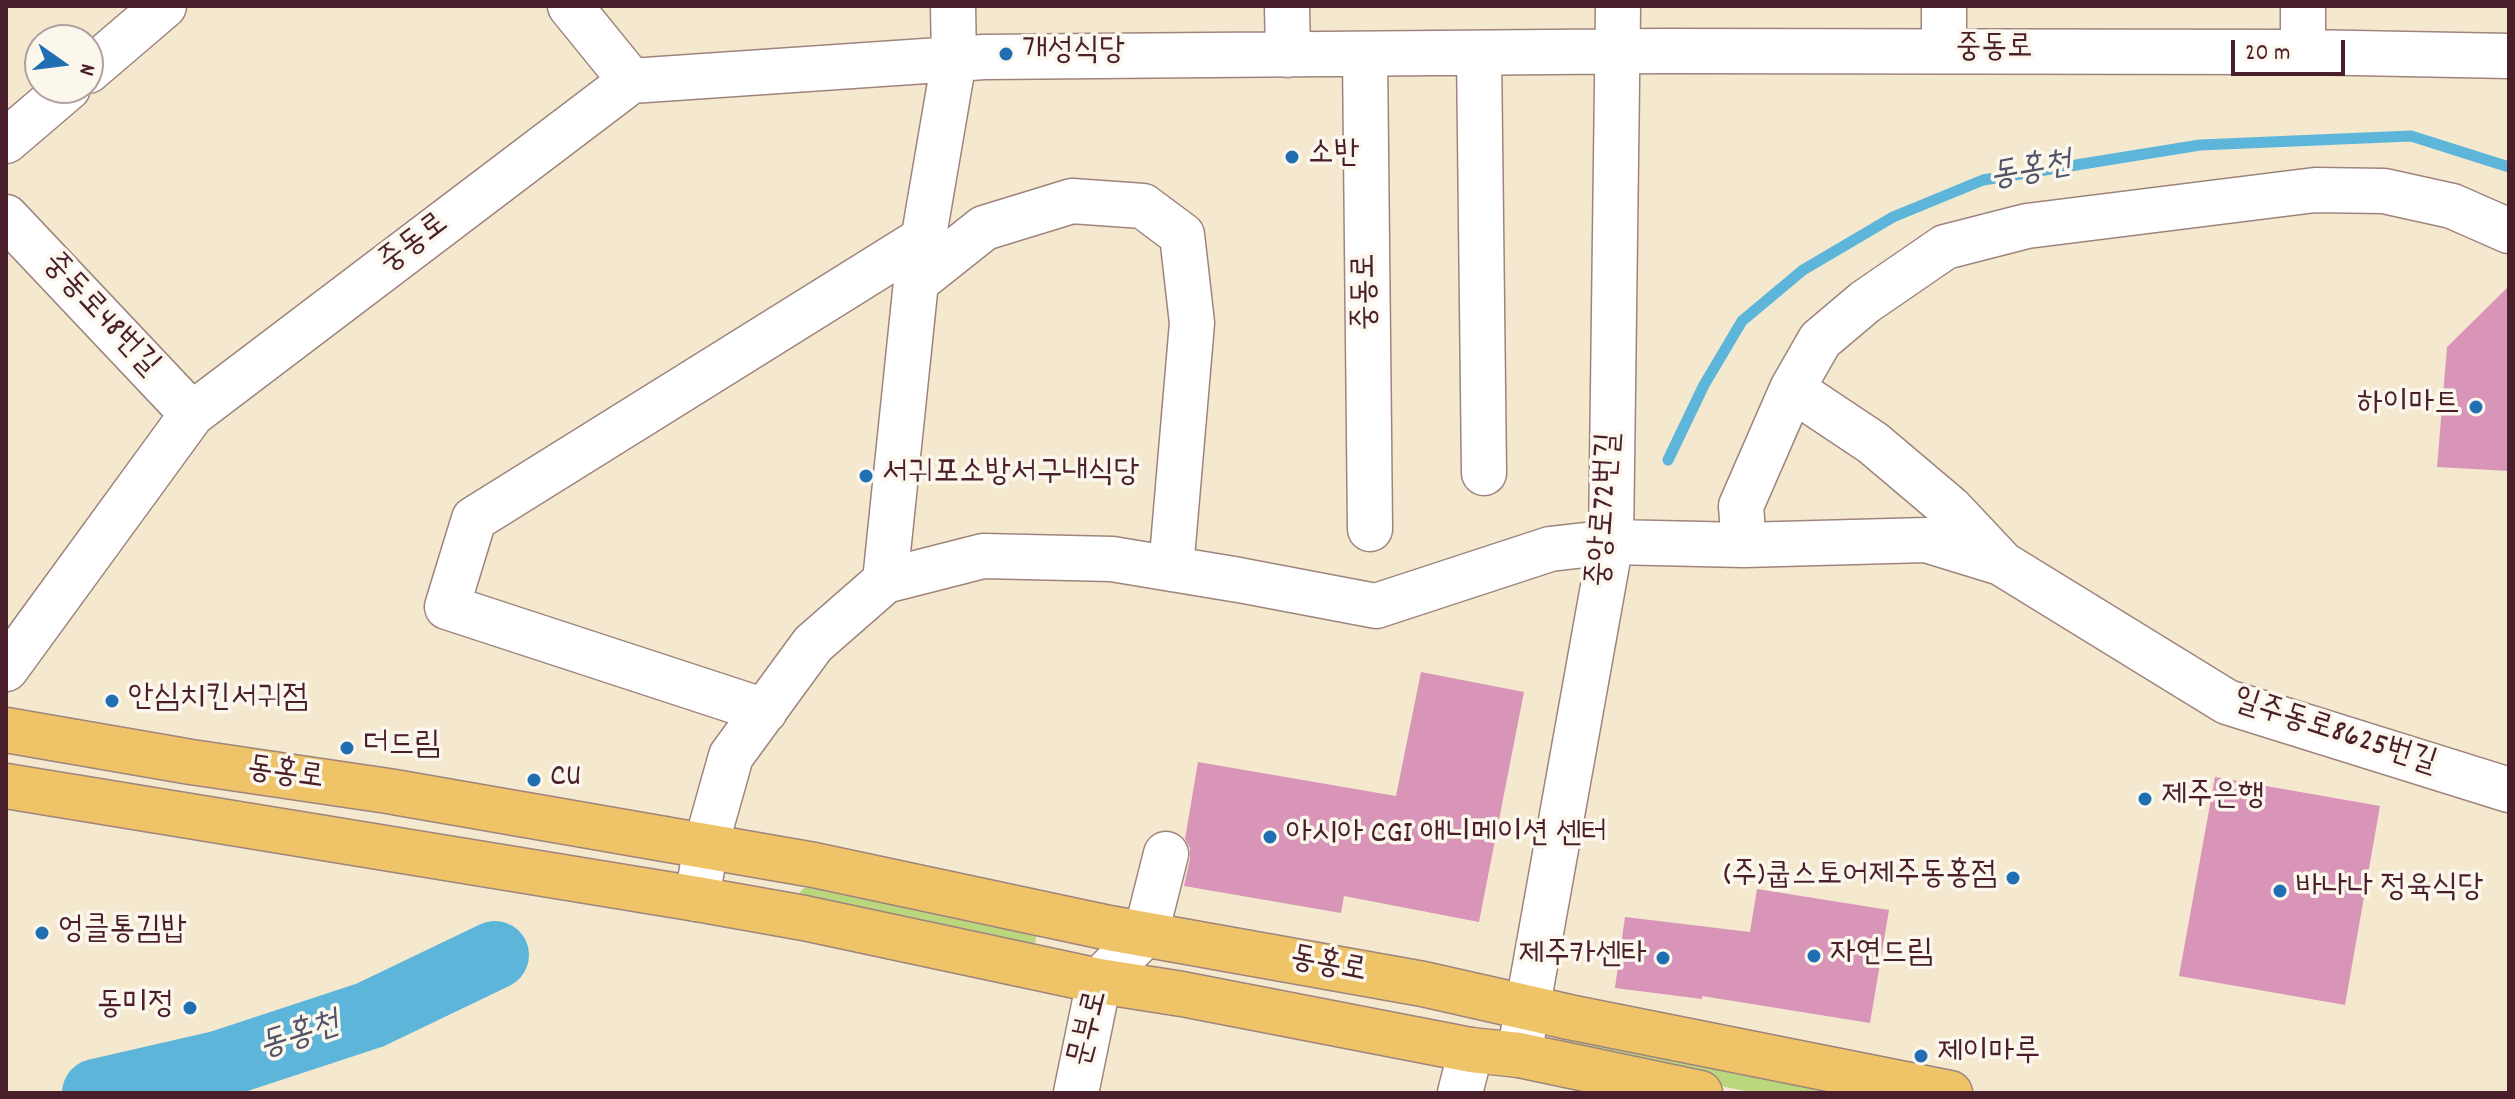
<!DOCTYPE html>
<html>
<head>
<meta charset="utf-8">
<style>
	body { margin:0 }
	#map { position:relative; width:2515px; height:1099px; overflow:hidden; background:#f4e8cf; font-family:Dekko,sans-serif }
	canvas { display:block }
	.frame { position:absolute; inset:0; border:8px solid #4a1f2b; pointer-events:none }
	.north { position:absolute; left:24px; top:24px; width:80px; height:80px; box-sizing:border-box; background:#fbf7ec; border:2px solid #b4a19f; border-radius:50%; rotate:104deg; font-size:22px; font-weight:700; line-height:32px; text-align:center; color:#4a1f2b }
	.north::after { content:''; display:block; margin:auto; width:28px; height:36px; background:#1f6fb2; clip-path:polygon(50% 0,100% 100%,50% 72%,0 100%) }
	.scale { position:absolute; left:2231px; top:40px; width:114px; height:36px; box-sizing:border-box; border:4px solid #4a1f2b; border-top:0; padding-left:10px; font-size:24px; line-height:28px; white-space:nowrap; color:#4a1f2b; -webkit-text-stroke:6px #fbf7ec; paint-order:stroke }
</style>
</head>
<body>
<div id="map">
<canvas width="2515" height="1099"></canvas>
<div class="frame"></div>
<div class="north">N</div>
<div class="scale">20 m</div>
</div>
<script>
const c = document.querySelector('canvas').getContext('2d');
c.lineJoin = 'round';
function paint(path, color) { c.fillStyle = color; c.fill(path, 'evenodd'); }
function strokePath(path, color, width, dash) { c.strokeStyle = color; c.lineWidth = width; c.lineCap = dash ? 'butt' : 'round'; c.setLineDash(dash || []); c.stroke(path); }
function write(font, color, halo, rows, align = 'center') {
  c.font = font + ' Dekko,"Poor Story",sans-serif'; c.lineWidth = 7; c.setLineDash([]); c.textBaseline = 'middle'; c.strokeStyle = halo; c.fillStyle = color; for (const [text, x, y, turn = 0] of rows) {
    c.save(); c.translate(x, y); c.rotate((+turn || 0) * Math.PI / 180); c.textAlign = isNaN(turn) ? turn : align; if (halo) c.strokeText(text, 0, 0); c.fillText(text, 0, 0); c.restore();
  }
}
const green = new Path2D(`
	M816,887l221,46 -2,10 -5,2 -229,-47 -1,-6 4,-4z
	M1562,1038l295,55h-101l-194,-38 -4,-12z`);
const stream = new Path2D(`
	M1668,460l36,-75 38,-64 61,-51 90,-53 90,-37 217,-35 211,-9 98,31`);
const river = new Path2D(`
	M96,1093l122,-28 152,-50 125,-60`);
const building = new Path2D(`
	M2509,286v185l-72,-4 10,-120z
	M1421,672l103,20 -45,230 -135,-26 -3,17 -157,-27 6,-27v-11l-5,-9 13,-77 198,34z
	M2215,777l165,29 -35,199 -166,-29z
	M1757,889l132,21 -19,113 -168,-27v3l-87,-11 10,-71 125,15z`);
const minor = new Path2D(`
	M570,6l61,75
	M1287,6l1,49
	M2303,6v46
	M1944,51v-45
	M1479,53l5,420
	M1365,54l5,475
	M88,71l76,-65
	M6,141l62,-53
	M6,217l186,197
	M916,282l68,-54 88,-27 71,5 39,29 10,88 -21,246
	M1792,389l81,54 78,66 48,51
	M1744,545l-3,-39 51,-117 28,-49 45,-38 80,-55 82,-21 288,-36 69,1 68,15 57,25
	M885,581l31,-299 38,-222 -1,-54
	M6,669l186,-255 439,-333 353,-24 679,-6 640,1 206,4
	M765,711l-318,-104 27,-88 449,-280
	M697,899l9,-54 25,-89 82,-112 72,-63 98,-25 129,3 127,21 137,26 174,-57 61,-7 133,3 182,-5 75,23 226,139 282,88
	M1519,1055l92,-513 7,-536
	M1076,1093l23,-112 47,-48 20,-79
	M1460,1093l11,-43`);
const major = new Path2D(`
	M6,730l185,32 197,29 426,74 295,63 314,56 146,33 381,76
	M6,786l691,113 107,19 295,63 83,13 289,56 48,5 181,38`);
const markers = [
	[1006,54,8,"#1f6fb2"],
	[1292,157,8,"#1f6fb2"],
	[2476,407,8,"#1f6fb2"],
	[866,476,8,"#1f6fb2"],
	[112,701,8,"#1f6fb2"],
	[347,748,8,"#1f6fb2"],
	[534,780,8,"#1f6fb2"],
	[2145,799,8,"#1f6fb2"],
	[1270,837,8,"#1f6fb2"],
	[2013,878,8,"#1f6fb2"],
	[2280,891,8,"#1f6fb2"],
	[42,933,8,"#1f6fb2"],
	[1814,956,8,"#1f6fb2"],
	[1663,958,8,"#1f6fb2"],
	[190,1008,8,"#1f6fb2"],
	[1921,1056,8,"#1f6fb2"]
];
const streetNames = [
	["중동로",1994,51],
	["중동로",415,245,-37],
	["중동로",1368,292,-91],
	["중동로48번길",99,316,47],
	["중앙로72번길",1607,510,-86],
	["일주동로8625번길",2334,734,18],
	["동홍로",285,776,8],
	["동홍로",1328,967,11],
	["문부로",1091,1029,-76]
];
const poiNames = [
	["개성식당",1022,54],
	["소반",1308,157],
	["하이마트",2460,407,"right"],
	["서귀포소방서구내식당",882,476],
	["안심치킨서귀점",128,701],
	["더드림",363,748],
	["CU",550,780],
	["제주은행",2161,799],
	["아시아 CGI 애니메이션 센터",1286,837],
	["(주)쿱스토어제주동홍점",1997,878,"right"],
	["바나나 정육식당",2296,891],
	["엉클통김밥",58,933],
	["자연드림",1830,956],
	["제주카센타",1647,958,"right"],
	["동미정",174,1008,"right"],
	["제이마루",1937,1056]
];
const waterNames = [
	["동홍천",2031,173,-10],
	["동홍천",300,1038,-18]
];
paint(green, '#bbd77d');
strokePath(stream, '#5db5da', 11);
strokePath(river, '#5db5da', 68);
paint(building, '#d895b7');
strokePath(minor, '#9f847d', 47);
strokePath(major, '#9f847d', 47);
strokePath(minor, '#fff', 44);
strokePath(major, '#efc469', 44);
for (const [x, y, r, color] of markers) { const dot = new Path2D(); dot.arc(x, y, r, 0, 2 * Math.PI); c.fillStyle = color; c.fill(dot); strokePath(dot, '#fbf7ec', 3); }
write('32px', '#4a1f2b', '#fbf7ec', streetNames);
write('32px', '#4a1f2b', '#fbf7ec', poiNames, 'left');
write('italic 34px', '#515468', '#fbf7ec', waterNames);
</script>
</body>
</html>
